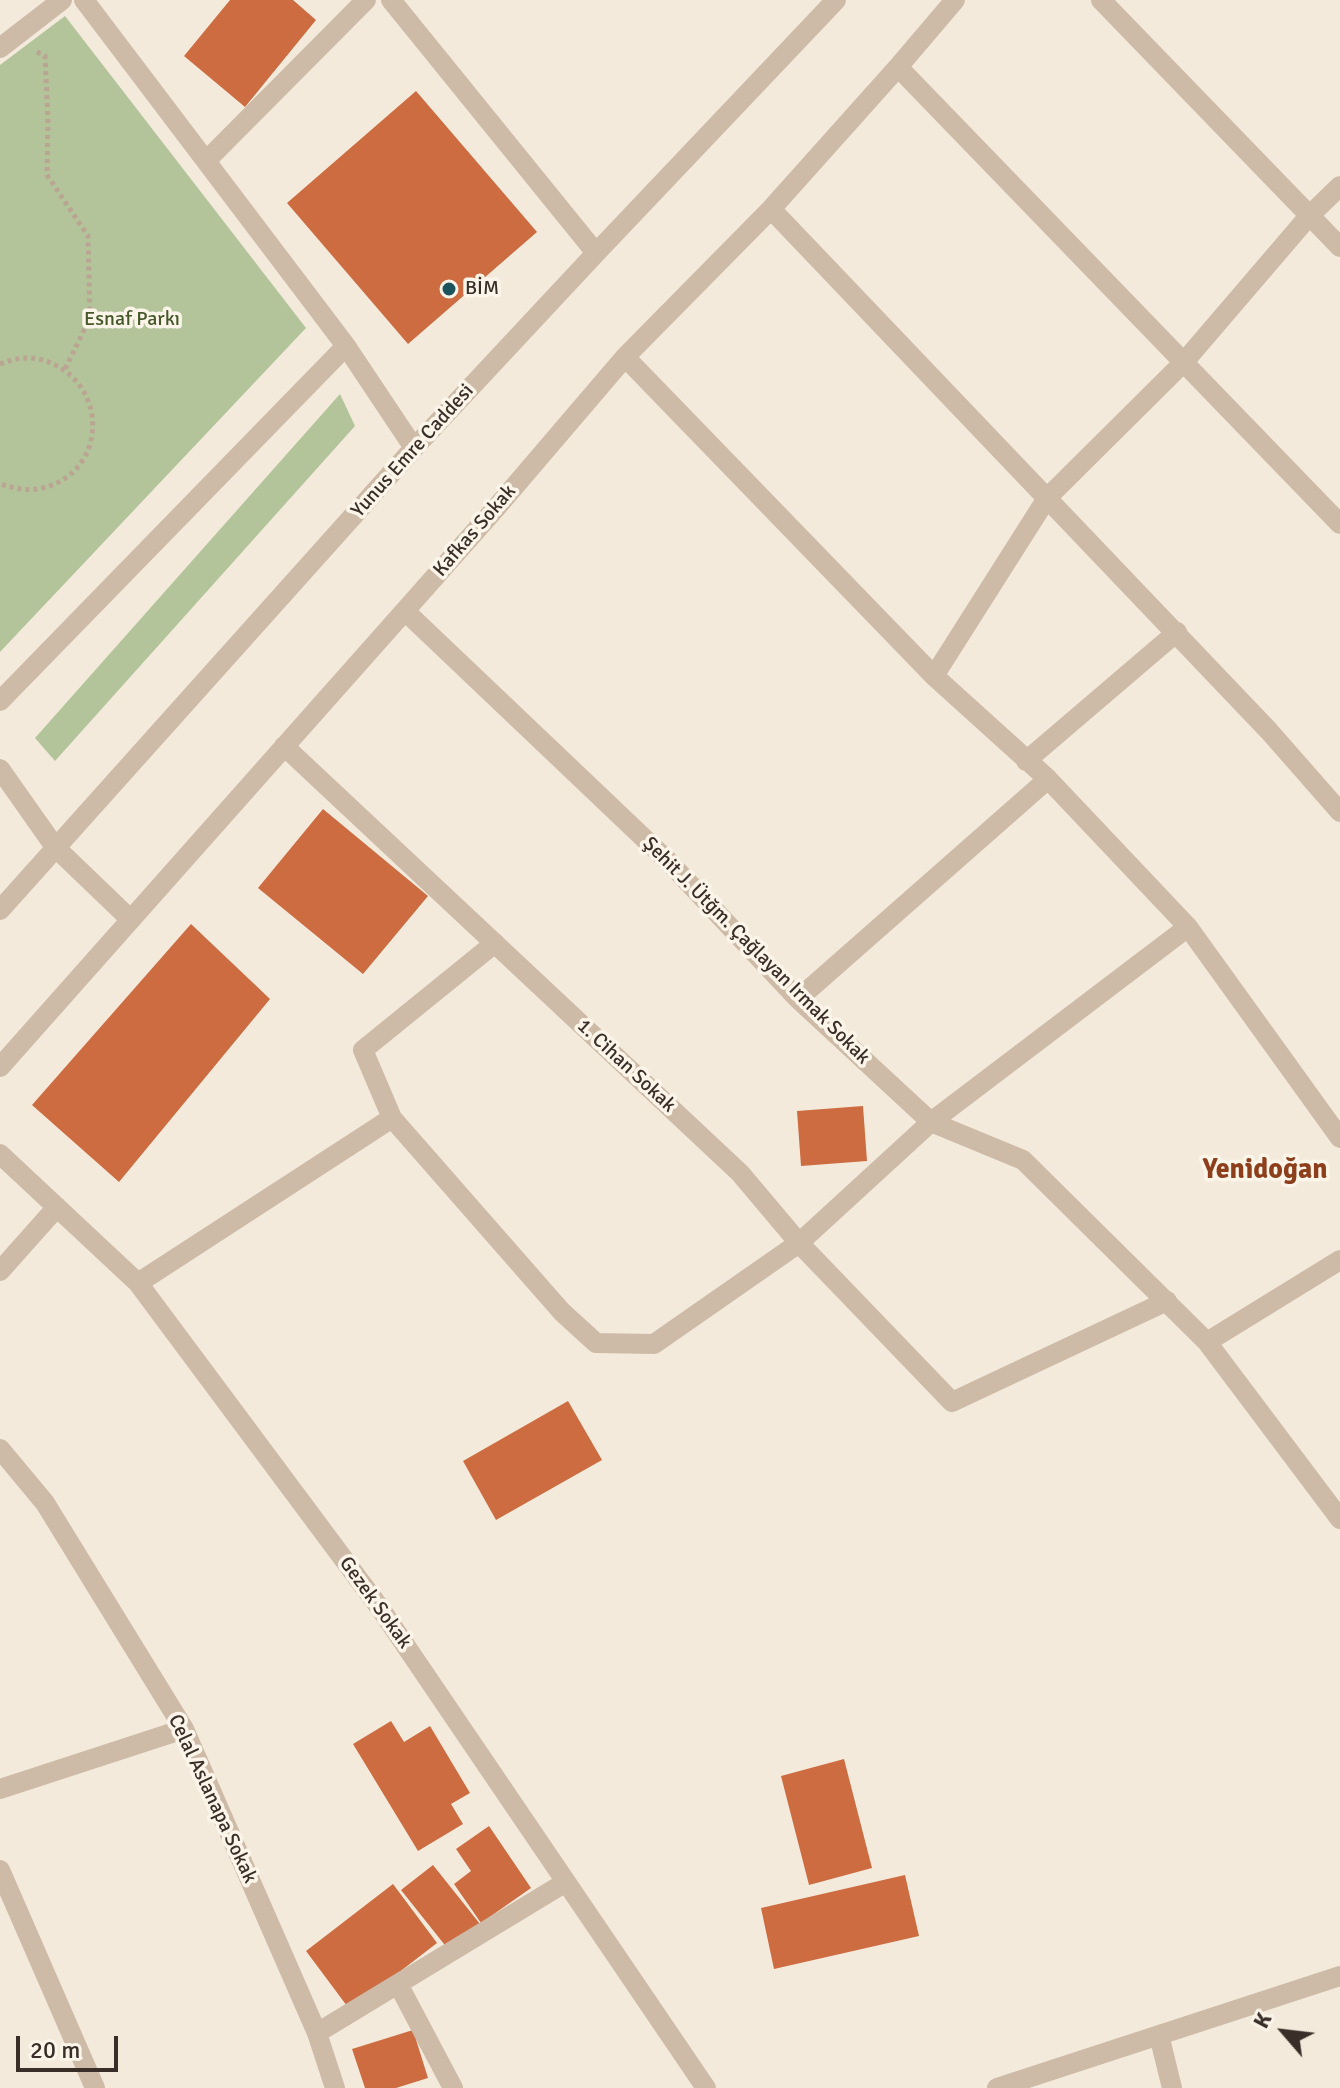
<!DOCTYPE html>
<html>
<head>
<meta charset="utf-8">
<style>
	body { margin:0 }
	#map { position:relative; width:1340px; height:2088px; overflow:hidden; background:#f4eadc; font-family:Signika,sans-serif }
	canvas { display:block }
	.north { position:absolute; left:1244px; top:1992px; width:80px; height:80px; -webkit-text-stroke:6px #fbf4e9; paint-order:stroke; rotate:298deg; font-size:22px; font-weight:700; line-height:32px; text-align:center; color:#392e28 }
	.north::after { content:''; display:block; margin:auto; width:28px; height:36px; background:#392e28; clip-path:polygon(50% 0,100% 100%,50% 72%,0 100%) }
	.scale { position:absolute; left:16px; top:2036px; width:102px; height:36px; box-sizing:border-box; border:4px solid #392e28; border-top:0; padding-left:10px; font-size:24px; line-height:28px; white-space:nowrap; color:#392e28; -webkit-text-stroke:6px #fbf4e9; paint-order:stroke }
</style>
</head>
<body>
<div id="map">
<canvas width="1340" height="2088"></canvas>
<div class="north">K</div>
<div class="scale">20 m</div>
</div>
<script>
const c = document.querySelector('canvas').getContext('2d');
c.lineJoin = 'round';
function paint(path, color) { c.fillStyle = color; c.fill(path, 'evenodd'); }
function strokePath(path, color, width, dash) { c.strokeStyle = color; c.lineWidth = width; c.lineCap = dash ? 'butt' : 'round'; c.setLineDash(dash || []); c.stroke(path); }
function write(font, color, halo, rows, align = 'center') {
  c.font = font + ' Signika,sans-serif'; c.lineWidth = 7; c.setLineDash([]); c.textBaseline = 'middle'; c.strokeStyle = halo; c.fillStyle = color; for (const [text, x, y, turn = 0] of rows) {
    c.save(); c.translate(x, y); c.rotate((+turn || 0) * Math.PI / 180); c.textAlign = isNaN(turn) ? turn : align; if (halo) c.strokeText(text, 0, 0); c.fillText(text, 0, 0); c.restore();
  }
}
const green = new Path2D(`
	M65,16l241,312 -306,324v-587z
	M340,394l15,32 -300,335 -20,-23z`);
const building = new Path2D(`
	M230,0h63l23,20 -71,87 -61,-51z
	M416,91l121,141 -129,112 -121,-141z
	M323,809l105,87 -65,78 -105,-86z
	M191,924l79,75 -151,183 -87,-77z
	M863,1106l4,55 -66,5 -4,-55z
	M568,1401l34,59 -106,60 -33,-59z
	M391,1721l13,21 26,-16 40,67 -19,11 12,20 -45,27 -65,-107z
	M844,1759l28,109 -63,17 -28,-109z
	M489,1826l42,62 -50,35 -27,-39 17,-13 -15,-22z
	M433,1865l47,59 -32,25 -47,-59z
	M905,1875l14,61 -145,33 -13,-61z
	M393,1884l44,59 -87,67 -44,-59z
	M413,2030l15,48 -32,10h-31l-13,-39z`);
const path = new Path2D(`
	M37,52l8,4 3,64 -1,55 41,61 2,82 -25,51
	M0,364c18,-7 35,-9 53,0 57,26 52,110 -11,124 -15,4 -28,0 -42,-4`);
const minor = new Path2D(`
	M84,0l262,346 68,102
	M391,0l205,253
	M1101,0l239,247
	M0,48l62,-48
	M898,67l442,457
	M206,161l160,-161
	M771,209l498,522 71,81
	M625,357l309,319 114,103 140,148 152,211
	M405,611l264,251 129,137 133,123 92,38 184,182 133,177
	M934,676l113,-178 137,-136 125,-146 31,-30
	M0,701l346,-355
	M284,746l456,427 59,70 153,159 215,-101
	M1026,761l151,-129
	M0,769l55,78 75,72
	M0,910l414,-462 182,-195 240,-253
	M798,999l250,-220
	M0,1067l496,-559 129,-151 146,-148 127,-142 57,-67
	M392,1118l170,194 34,31 58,1 145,-101 132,-121 257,-195
	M0,1154l138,129 242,325 326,480
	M0,1271l57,-64
	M138,1283l254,-165 -29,-68 132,-107
	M1207,1342l133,-82
	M0,1449l45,54 139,226 133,304 18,55
	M0,1789l184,-60
	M0,1870l95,218
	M398,1984l55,104
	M317,2033l249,-151
	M1159,2035l13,53
	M997,2088l343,-112`);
const markers = [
	[449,289,8,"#1b545d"]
];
const poiNames = [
	["BİM",465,289]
];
const parkNames = [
	["Esnaf Parkı",132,320]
];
const streetNames = [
	["Yunus Emre Caddesi",413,451,-48],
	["Kafkas Sokak",475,531,-49],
	["Şehit J. Ütğm. Çağlayan Irmak Sokak",756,951,45],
	["1. Cihan Sokak",626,1066,43],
	["Gezek Sokak",375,1603,54],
	["Celal Aslanapa Sokak",212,1799,65]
];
const districtNames = [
	["Yenidoğan",1265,1171]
];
paint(green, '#b3c49b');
paint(building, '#cd6c41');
strokePath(path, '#b9a591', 5, [4, 4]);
strokePath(minor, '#cdbba7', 20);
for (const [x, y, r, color] of markers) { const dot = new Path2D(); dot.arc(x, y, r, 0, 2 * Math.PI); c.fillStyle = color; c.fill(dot); strokePath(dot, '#fbf4e9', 3); }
write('20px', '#392e28', '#fbf4e9', poiNames, 'left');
write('20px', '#44582a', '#fbf4e9', parkNames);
write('20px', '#392e28', '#fbf4e9', streetNames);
write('bold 28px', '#8d3f1c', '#fbf4e9', districtNames);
</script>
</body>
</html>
